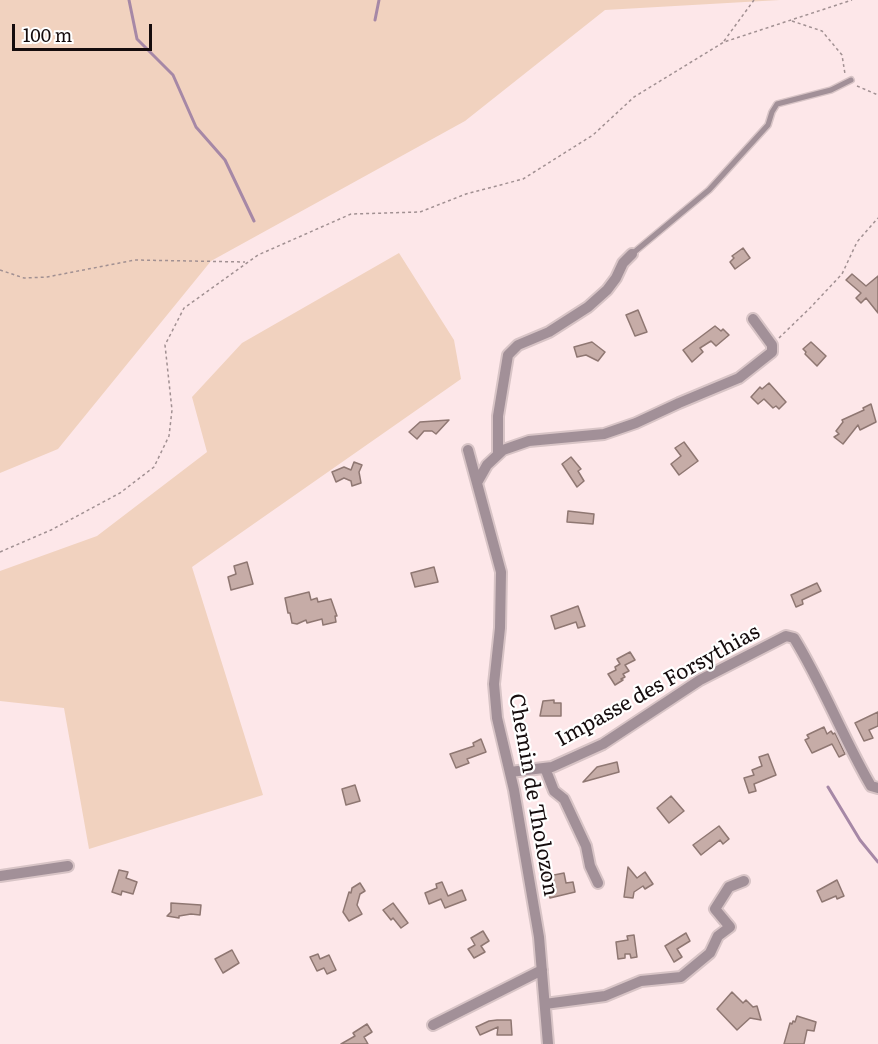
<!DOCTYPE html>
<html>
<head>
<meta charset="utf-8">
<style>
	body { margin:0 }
	#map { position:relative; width:878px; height:1044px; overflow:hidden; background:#fde7e9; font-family:Literata,serif }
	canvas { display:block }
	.scale { position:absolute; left:12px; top:24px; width:140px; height:27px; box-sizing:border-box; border:3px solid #150c0d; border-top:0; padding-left:8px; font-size:18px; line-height:21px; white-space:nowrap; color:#150c0d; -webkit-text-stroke:4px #fff; paint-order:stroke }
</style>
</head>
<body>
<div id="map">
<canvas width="878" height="1044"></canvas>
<div class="scale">100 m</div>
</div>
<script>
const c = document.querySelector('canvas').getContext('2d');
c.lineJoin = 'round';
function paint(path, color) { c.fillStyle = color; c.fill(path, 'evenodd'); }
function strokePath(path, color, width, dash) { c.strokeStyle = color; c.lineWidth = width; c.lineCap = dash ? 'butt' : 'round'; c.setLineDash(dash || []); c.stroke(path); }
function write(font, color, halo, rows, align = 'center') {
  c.font = font + ' Literata,serif'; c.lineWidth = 4.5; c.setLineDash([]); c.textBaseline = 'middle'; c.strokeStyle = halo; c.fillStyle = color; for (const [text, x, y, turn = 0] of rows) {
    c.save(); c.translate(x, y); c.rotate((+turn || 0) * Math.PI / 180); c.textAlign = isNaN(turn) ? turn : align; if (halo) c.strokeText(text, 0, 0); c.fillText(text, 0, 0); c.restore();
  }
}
const green = new Path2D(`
	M0,0h780l-175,10 -140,111 -254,140 -153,188 -58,24z
	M399,253l55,87 7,39 -269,188 71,228 -174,54 -25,-141 -64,-7v-130l97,-35 110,-84 -15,-55 50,-54z`);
const stream = new Path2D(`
	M129,0l8,39 36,36 23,52 29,33 29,61
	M375,20l4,-20
	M828,787l32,53 18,22`);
const building = new Path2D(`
	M743,248l7,10 -15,11 -5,-7 4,-4 -2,-2z
	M852,274l14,12 12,-10v37l-12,-15 -5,5 -5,-5 5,-5 -15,-13z
	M638,310l9,22 -12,4 -9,-21z
	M715,326l6,5 2,-2 6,6 -13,11 -5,-5 -11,7 3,4 -11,10 -9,-12z
	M592,342l13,10 -7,9 -12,-6 -9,2 -3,-10z
	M811,342l15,14 -9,10 -12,-12 1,-2 -3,-3z
	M769,383l17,19 -7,7 -3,-3 -3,2 -9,-9 -6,5 -7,-7 9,-10 2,2z
	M871,404l5,18 -16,8 -2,-5 -15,19 -9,-7 5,-3 -3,-3 7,-9 -1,-2 22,-10 -1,-2z
	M449,420l-13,14 -4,-3h-8l-7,8 -8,-7 11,-10z
	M684,442l14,19 -19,14 -8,-11 10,-8 -6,-8z
	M571,457l10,12 -3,2 6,10 -7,6 -15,-23z
	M354,462l8,3 -3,7 2,11 -9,3 -1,-5 -7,-3 -8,4 -4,-10 12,-5 7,3z
	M568,511l26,3 -1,10 -26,-2z
	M247,562l6,22 -22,6 -3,-13 8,-3 -2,-8z
	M434,567l4,15 -23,5 -4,-14z
	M817,583l4,8 -19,9 1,4 -7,3 -5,-12z
	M309,592l2,8 6,-2 1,4 13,-3 6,17h-2l1,6 -13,3 -1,-6 -15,4 -1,-3 -9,4 -5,-1 -2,-10h-2l-3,-15z
	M578,606l7,20 -7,2 -2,-6 -21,7 -4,-13z
	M630,652l5,8 -10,5 4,6 -6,3 2,3 -4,2 2,1 -8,5 -7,-11 8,-4 -1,-3 5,-3 -3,-5z
	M554,700v3h7v13h-21l3,-15z
	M878,712v14l-9,4 4,8 -9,3 -9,-18z
	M824,727l3,7 4,-3 2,3 2,-1 10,21 -6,3 -7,-13 -20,9 -7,-13 4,-2 -2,-3z
	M481,739l5,13 -19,7 2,4 -13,5 -6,-14 24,-8 -1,-3z
	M768,754l8,21 -22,9 2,7 -7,2 -5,-15 10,-3 -2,-5 10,-4 -3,-9z
	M617,762l2,10 -36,10 14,-15z
	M355,785l5,16 -14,4 -4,-16z
	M671,796l13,15 -15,12 -12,-15z
	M719,826l10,13 -6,5 -3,-4 -19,15 -8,-10z
	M628,867l9,11 8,-6 8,12 -8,5 -2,-3 -9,6 -1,6 -9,-1z
	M119,870l9,2 -2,6 11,4 -4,12 -11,-3 -1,4 -9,-3z
	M564,873l2,10 7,-1 2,10 -25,6 -6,-21z
	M837,880l7,16 -7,3 -1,-3 -14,6 -5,-11z
	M442,882l6,14 14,-6 4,10 -21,8 -4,-9 -12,5 -4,-11 12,-5 -1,-4z
	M360,883l5,8 -5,3 -3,11 5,9 -13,7 -6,-9 6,-20 2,1 1,-5z
	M171,903l30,2 -1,10 -9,-1 -12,2v2l-12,-2 4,-4z
	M393,903l15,20 -7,5 -8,-10 -2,2 -8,-10z
	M483,931l6,10 -8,5 4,6 -11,6 -6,-9 7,-4 -4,-7z
	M686,933l4,8 -13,8 5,8 -8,5 -9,-16z
	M634,935l3,22 -6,1 -1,-4h-5v4l-7,1 -2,-17 12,-2 -1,-4z
	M232,950l7,13 -16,10 -8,-14z
	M318,954l2,5 9,-4 7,15 -9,4 -3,-6 -7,3 -7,-14z
	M732,992l11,11 3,-3 7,7 4,-1 4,14 -11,-2 -13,12 -20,-21z
	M797,1016l19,6 -2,9 -7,-1 -3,14h-20l6,-21 2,1 1,-3 2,1z
	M497,1020h14l1,15h-15l1,-8 -18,8 -4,-8 13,-6z
	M367,1024l5,8 -8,5 4,7h-27l14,-8 -2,-3z`);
const path = new Path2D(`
	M792,21l30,10 20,24 3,19
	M724,41l30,-41
	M857,86l21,9
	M0,270l24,8 23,-1 88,-17 110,2
	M779,338l31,-30 32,-34 15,-32 21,-24
	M0,552l51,-22 69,-37 34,-26 15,-31 3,-26 -7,-65 19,-37 74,-53 93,-41 69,-2 46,-18 57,-15 70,-44 41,-38 90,-55 128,-42`);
const service = new Path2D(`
	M632,254l77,-64 59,-65 4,-13 5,-8 54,-14 20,-10`);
const minor = new Path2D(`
	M468,450l33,122 -1,56 -6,56 3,34 17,72 25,147 9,107
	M498,454v-38l10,-61 10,-10 31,-13 39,-25 19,-17 9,-12 7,-15 9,-9
	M478,481l9,-16 16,-15 26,-9 75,-7 32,-11 43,-20 60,-25 33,-26v-7l-19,-26
	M545,768l9,23 10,8 22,47 4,20 8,17
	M510,772l42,-5 51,-23 97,-64 86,-44 8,2c29,47 49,100 77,148l7,2
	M0,876l68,-10
	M545,1004l60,-8 36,-15 40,-4 29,-24 8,-17 12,-9 -15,-18 14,-22 15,-6
	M433,1025l109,-55`);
const streetNames = [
	["Impasse des Forsythias",658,686,-29],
	["Chemin de Tholozon",533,795,80]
];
paint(green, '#f1d2bf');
strokePath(stream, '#a688a6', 3);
paint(building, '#c6aca7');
strokePath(building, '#8f7772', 1.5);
strokePath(service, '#d8c4c6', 8);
strokePath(minor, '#d8c4c6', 14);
strokePath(path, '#a19092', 1.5, [3, 3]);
strokePath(service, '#a29098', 5);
strokePath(minor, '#a29098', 10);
write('21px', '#150c0d', '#fff', streetNames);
</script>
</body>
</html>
